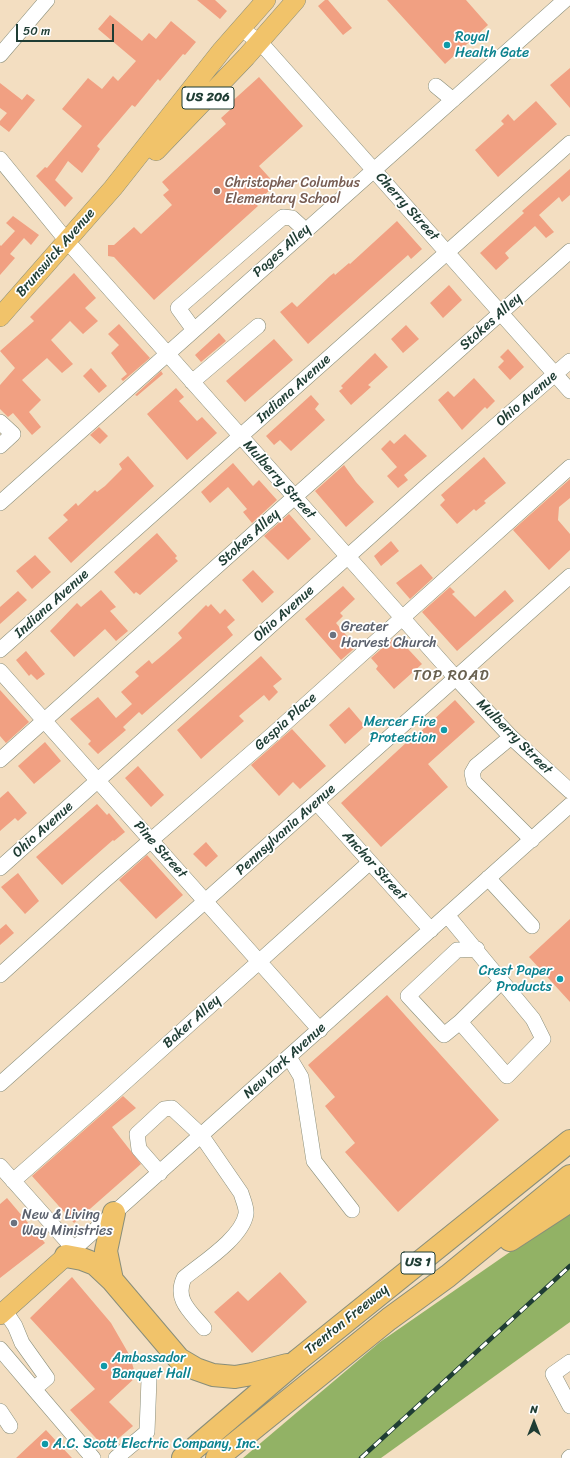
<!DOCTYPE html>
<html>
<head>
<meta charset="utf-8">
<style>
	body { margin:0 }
	#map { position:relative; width:570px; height:1458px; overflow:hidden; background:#f3dec1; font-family:Sriracha,sans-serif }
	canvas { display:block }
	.north { position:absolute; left:514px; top:1402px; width:40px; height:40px; -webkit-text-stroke:3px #fff; paint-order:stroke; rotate:0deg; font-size:11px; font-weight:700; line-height:16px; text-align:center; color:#1f3d34 }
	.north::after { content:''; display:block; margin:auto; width:14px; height:18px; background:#1f3d34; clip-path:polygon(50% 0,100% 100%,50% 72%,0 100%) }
	.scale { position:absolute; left:16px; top:24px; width:98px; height:18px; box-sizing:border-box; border:2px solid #1f3d34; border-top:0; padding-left:5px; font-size:12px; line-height:14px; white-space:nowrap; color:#1f3d34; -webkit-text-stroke:3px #fff; paint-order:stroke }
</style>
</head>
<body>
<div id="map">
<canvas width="570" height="1458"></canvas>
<div class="north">N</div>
<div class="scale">50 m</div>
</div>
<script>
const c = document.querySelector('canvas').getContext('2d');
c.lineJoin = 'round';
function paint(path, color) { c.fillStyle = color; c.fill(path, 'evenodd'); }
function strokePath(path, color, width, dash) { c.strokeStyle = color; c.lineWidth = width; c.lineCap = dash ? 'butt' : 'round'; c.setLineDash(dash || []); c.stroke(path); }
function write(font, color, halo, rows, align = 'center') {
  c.font = font + ' Sriracha,sans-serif'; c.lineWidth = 3.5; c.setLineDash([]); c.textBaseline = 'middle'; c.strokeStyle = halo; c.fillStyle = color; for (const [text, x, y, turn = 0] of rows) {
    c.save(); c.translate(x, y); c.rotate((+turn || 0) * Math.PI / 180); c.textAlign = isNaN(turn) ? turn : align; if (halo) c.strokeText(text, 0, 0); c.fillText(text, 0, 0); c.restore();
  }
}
const forest = new Path2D(`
	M570,1214v108l-189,136h-138l137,-116 156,-108z`);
const building = new Path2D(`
	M197,0h18l12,11 -7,8z
	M325,0h3l24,28 -9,7 -25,-29z
	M387,0h79l22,25 -43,39z
	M110,15l32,26 7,-8 7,6 15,-18 25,21 -11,13 -2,-1 -23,27 -2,-2 -23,28 -3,-2 -35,41 3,3 -18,24 -14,-12 -13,19 18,18 -8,9 -29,-31 9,-9 2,1 35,-42 -20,-17 26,-31 14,11 11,-13 5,5 18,-20 -38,-32z
	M570,68v40l-20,-23z
	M259,77l44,49 -44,40 17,19 -21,18 3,3 -104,94 -40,-43 -6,-1v-11h6l20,-18 7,7 31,-29 -9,-10 6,-5 -7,-8 64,-58 -5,-6 10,-9 -3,-4z
	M0,83l22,17 5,-6 8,6 -26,32 -9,-7v-4l7,-8 -7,-5z
	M536,101l21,23 -59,53 -23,-27 29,-26 -3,-3 7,-7 6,7z
	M570,169v26l-8,7 -3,-5 -20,18 15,17 -8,6 -11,-12 -30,27 4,5 -13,12 -16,-17 44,-40 -2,-2z
	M13,216l26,19 -8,10 -7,-7 -14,16 5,4 -15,17v-30l1,1 14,-15 -9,-8z
	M397,221l25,28 -11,10 -3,-4 -100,89 -28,-32 12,-10 5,5 33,-31 4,-3 1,2 14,-12 1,1z
	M74,273l22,25 -11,10 13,13 -15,13 -13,-13 -19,19 22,24 -11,9 -15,-15 -25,22 19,20 -12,12 12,15 -9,8 -19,-22 -5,4 -8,-8v-24l15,-17 -15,-17 34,-30 -4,-4z
	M449,285l13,15 -19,18 -13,-15z
	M119,324l31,34 -27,23 -2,-2 6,-5 -16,-21 8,-8 -11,-11z
	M406,325l13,14 -16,14 -12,-14z
	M219,333l7,8 -25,21 -6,-7z
	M274,339l19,21 -48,42 -19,-21z
	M508,349l16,18 -14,13 -12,-13 6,-6 -4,-4z
	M375,353l13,14 -20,18 3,2 -20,18 -12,-14 4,-3 -2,-2z
	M91,368l16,18 -8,7 -16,-17z
	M161,371l2,3 -26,22 -2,-1z
	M474,378l21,23 -8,8 -2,-2 -23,23 -24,-30 10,-9 6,6z
	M176,388l8,9 -5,4 18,20 5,-4 15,16 -30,27 -40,-46z
	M311,395l8,9 -4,5 10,11 -34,31 -11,-11 -6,5 -8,-9z
	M99,427l9,9 -8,8 -10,-9z
	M405,434l22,22 -23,19 4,5 -10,8 -11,-12 10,-9 -16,-18 9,-9 4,4z
	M128,456l26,30 -83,77 -23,-25 20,-18 -5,-5 13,-12 2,3 17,-16 2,2 8,-6 17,-17 -3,-5z
	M484,457l22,26 -22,18 2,2 -10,8 -2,-2 -17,15 -17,-19 5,-5 -4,-5z
	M233,463l20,23 6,-6 18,20 -25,23 -9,-11 4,-3 -19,-22 -18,16 -9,-11z
	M344,465l12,17 18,20 -28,25 -31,-36z
	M570,479v19l-11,9 -1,13 12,14v16l-21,20 -36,-40z
	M289,514l22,25 -23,21 -24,-24z
	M157,533l20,23 -2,2 3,3 -38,34 -4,-3 -2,2 -20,-22z
	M391,541l8,10 -18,15 -7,-10z
	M35,555l16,17 -19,17 -16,-18z
	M421,564l12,14 -23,21 -14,-16z
	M253,570l21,22 -12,11 -20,-23z
	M343,586l12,13 -15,14 3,3 -7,7 20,24 -15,13 -36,-41z
	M450,587l5,5 -3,2 23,23 30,-27 9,11 -57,50 -35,-39z
	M101,590l15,17 -6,4 18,20 -12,10 -11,-12 -31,28 -24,-26 27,-28 4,4z
	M18,591l9,9 -27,24v-17z
	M211,604l9,10 5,-5 10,11 -8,7 6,8 -91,80 -3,-3 -16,15 3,3 -28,24 -10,-10 3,-3 -21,-22 28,-22 18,21 16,-14 -11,-12 18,-16 -4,-4 14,-12 3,4 12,-10 18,-16 -4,-5 28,-28 2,2z
	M396,636l26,28 -28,25 -18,-20 2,-3 -7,-8z
	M26,651l19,23 -8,6 -6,-6 -2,2 -13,-16z
	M261,656l21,23 -9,7 5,6 -9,9 -5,-6 -12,10 -13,11 5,5 -43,38 -24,-29z
	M0,690l29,32 -23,21 -6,-7z
	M455,700l20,22 -47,42 20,23 -67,60 -40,-44 67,-62 1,1z
	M349,707l16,19 -20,18 -16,-19z
	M292,729l34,37 -26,23 -7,-7 -14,14 -28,-31z
	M45,742l16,19 -27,23 -16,-18z
	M138,766l26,29 -13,12 -26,-29z
	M8,791l19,22 -9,8 -3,-3 -15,13v-33z
	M97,804l10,11 2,-2 16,19 -11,9 -1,-1 -51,45 -26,-28z
	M206,842l12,14 -12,11 -13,-13z
	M147,855l36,40 -27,24 -37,-39z
	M18,873l21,28 -14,13 -24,-27z
	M570,919v83l-41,-45z
	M6,924l8,9 -14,12v-16z
	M387,995l112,125 -101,92 -53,-60 10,-9 -30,-37 10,-9 -27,-32z
	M123,1096l13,12 -24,19 29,37 -67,59 -42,-47z
	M7,1198l38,45 -45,35v-74z
	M280,1272l27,30 -55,51 -38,-41 24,-21 10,10z
	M72,1277l39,46 19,33 6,21 -27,25 24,24 -27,23 -36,-39 25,-21 -65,-71z
	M46,1430l26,28h-56z`);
const minor = new Path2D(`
	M241,29l19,13 310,349
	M0,55l47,-55
	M436,86l17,14
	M0,159l67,82 388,436 56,60 59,54
	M194,330l-16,-22 105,-91 9,1 13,12
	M192,382l66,-56
	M0,422l13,12 -13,12
	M0,503l565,-503
	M0,650l570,-507
	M0,671l320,359
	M511,737l-35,29 -4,7 2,9 58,58
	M0,760l570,-509
	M317,803l114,127
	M0,868l431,-386 139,-121
	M488,878l44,48
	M447,915l86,104 10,20 -36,37 -47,-54 42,-41
	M0,975l104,-94 168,-146 298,-268
	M460,1022l-16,13 -36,-39 49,-46 20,-1
	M289,1057l12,20 13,84 38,49
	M0,1084l570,-508
	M0,1166l74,83
	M160,1173l-21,-24 -2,-15 27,-25 8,-1 29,27 40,58c2,7 6,15 5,21 -4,24 -44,49 -62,64 -10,22 7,34 20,50
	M13,1181l100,-88 257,-231
	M66,1256l504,-451
	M0,1349l34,40 13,-11 -25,-35 -7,-17 -10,-15
	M570,1362l-17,12 17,32
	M34,1389l59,69
	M0,1411l10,15
	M116,1458l31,-26 2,-53
	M569,1458l1,-1`);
const major = new Path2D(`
	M156,151l90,-94 50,-57
	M0,317l113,-129 109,-138 44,-50
	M0,1315l66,-59`);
const highway = new Path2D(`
	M510,1240l60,-39
	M66,1256l16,3 13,5 17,16 67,79 17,10 17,6 22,2 17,-3 35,-9
	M112,1280l-6,-29 8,-38
	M183,1458l115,-98 272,-219
	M217,1458l172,-139 59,-43 122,-100`);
const rail = new Path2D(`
	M361,1458l209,-192`);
const markers = [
	[447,45,4,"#0f9aa8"],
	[217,191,4,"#8d6e63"],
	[333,635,4,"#6b7280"],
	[444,730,4,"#0f9aa8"],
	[560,979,4,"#0f9aa8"],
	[14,1223,4,"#6b7280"],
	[104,1366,4,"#0f9aa8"],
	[45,1444,4,"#0f9aa8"]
];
const shields = [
	[208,98,52],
	[418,1263,34]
];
const shieldNames = [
	["US 206",208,98],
	["US 1",418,1263]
];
const cultureNames = [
	["Royal",455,37],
	["Health Gate",455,53],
	["Mercer Fire",436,722,"right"],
	["Protection",436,738,"right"],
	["Crest Paper",552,971,"right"],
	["Products",552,987,"right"],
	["Ambassador",112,1358],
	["Banquet Hall",112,1374],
	["A.C. Scott Electric Company, Inc.",53,1444]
];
const educationNames = [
	["Christopher Columbus",225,183],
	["Elementary School",225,199]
];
const streetNames = [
	["Cherry Street",407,207,48],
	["Pages Alley",282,251,-42],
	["Brunswick Avenue",56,253,-49],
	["Stokes Alley",491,322,-42],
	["Indiana Avenue",294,389,-42],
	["Ohio Avenue",527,399,-41],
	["Mulberry Street",279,480,48],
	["Stokes Alley",249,538,-42],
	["Indiana Avenue",52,604,-42],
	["Ohio Avenue",284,614,-42],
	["Gespia Place",286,722,-42],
	["Mulberry Street",514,737,45],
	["Ohio Avenue",43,830,-42],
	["Pennsylvania Avenue",286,830,-42],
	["Pine Street",160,850,48],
	["Anchor Street",374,866,48],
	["Baker Alley",192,1022,-42],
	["New York Avenue",285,1061,-42],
	["Trenton Freeway",347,1320,-39]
];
const worshipNames = [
	["Greater",341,627],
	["Harvest Church",341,643],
	["New & Living",22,1215],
	["Way Ministries",22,1231]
];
const neighbourhoodNames = [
	["TOP ROAD",451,676]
];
paint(forest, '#92b265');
paint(building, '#f1a082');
strokePath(minor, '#898e7a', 16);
strokePath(major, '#898e7a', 20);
strokePath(highway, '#898e7a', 24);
strokePath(minor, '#fff', 15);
strokePath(major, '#f1c36a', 19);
strokePath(highway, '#f1c36a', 22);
strokePath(rail, '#1f3d34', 4.5);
strokePath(rail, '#fff', 3, [9]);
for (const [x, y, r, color] of markers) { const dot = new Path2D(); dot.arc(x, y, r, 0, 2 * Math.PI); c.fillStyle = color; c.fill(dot); strokePath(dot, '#fff', 1.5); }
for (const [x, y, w] of shields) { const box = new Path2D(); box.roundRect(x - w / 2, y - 11, w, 22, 3); c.fillStyle = '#fff'; c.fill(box); strokePath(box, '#1f3d34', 1); }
write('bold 13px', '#1f3d34', null, shieldNames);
write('14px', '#0d838f', '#fff', cultureNames, 'left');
write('14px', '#785e54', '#fff', educationNames, 'left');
write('14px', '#1f3d34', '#fff', streetNames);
write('14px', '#5b616d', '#fff', worshipNames, 'left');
c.letterSpacing = '1px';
write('15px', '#68604f', '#fff', neighbourhoodNames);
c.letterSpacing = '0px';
</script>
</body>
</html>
